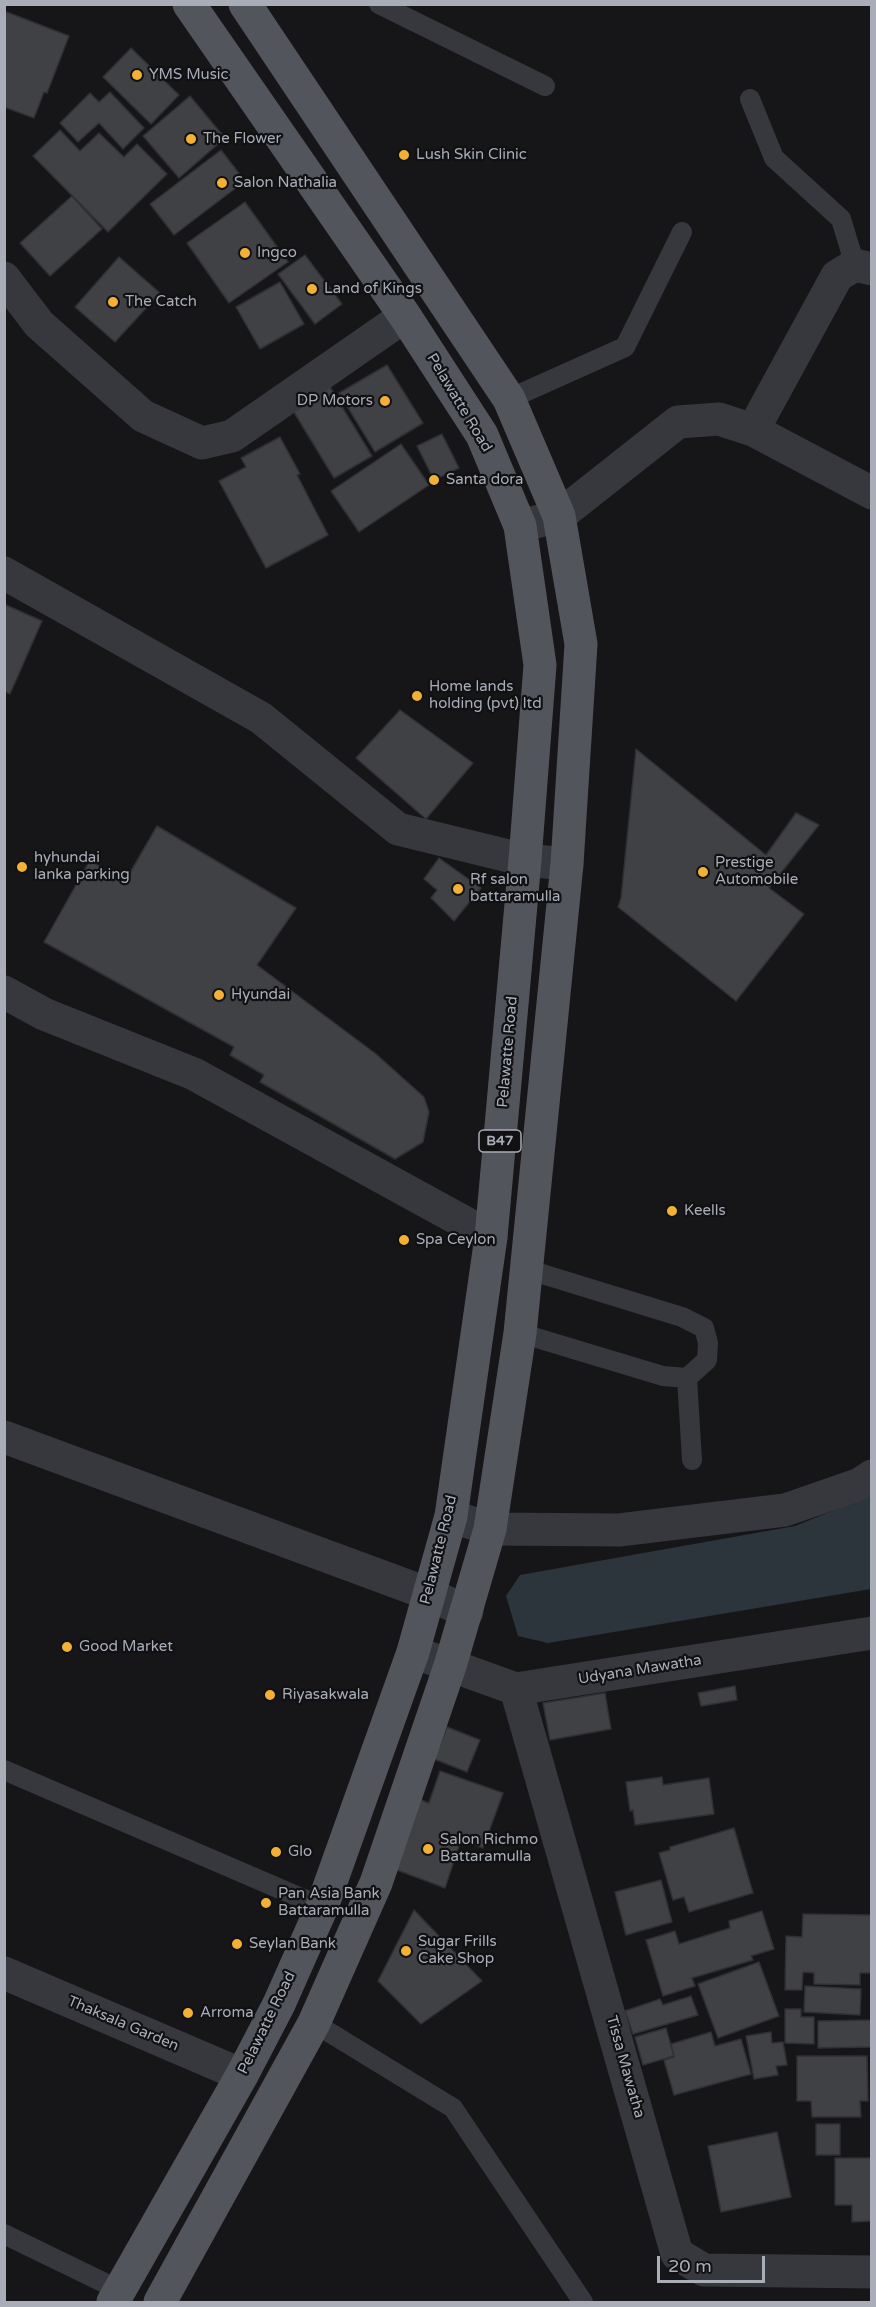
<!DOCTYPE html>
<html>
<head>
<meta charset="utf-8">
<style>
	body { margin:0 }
	#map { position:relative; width:876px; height:2307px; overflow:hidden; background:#161618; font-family:"Varela Round",sans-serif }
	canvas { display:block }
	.frame { position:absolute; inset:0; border:6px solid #a8adb8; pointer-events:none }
	.scale { position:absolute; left:657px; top:2256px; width:108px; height:27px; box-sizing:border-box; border:3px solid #a8adb8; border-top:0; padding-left:8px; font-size:18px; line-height:21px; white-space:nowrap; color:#a8adb8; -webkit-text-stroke:4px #111113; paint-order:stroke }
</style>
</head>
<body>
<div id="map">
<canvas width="876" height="2307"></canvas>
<div class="frame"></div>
<div class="scale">20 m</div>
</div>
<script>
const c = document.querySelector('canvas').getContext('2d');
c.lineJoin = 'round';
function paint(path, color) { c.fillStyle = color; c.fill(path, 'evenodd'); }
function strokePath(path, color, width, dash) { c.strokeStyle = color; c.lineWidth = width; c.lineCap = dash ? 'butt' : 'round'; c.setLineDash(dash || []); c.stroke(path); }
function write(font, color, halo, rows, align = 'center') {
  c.font = font + ' "Varela Round",sans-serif'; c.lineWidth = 4.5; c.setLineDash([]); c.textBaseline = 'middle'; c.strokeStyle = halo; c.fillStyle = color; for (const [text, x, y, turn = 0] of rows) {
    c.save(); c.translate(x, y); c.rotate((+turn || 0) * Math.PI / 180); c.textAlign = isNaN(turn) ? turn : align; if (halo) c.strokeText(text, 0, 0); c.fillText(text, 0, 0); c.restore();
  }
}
const water = new Path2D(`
	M871,1495v94l-323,54 -30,-7 -12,-40 14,-21 275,-49z`);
const building = new Path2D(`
	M4,11l65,25 -22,57 -3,-1 -10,26 -30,-11z
	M131,48l48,47 -28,29 -48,-47z
	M110,92l34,36 -21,21 -24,-26 -21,19 -18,-19 30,-30 9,9z
	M190,96l35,42 -46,40 -36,-42z
	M60,130l20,21 19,-18 25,24 13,-13 30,30 -59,58 -75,-76z
	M221,150l24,31 -71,54 -24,-31z
	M72,196l30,33 -52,47 -30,-33z
	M245,202l43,60 -59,41 -42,-60z
	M305,255l37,49 -27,20 -37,-50z
	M119,257l41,36 -45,49 -40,-35z
	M280,282l24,42 -44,25 -24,-42z
	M387,365l36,58 -48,29 -36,-59z
	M330,387l42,69 -38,22 -42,-69z
	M442,434l17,34 -25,12 -17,-34z
	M280,437l20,37 -3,1 31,60 -62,33 -47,-87 27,-14 -5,-9z
	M401,444l28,41 -70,47 -28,-41z
	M4,604l38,17 -32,73 -6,-3z
	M400,710l73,53 -47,56 -70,-61z
	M636,749l130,106 30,-42 23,12 -50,63 35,26 -68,87 -118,-94 3,-9z
	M157,826l139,82 -39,57 119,89 48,43 5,15 -6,30 -28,17 -135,-77 4,-7 -34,-20 4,-8 -190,-105 46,-82 34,23z
	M439,858l42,30 -27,33 -23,-23 6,-8 -13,-11z
	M735,1686l2,14 -36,6 -3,-13z
	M605,1693l6,36 -61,11 -7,-37z
	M447,1727l33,13 -13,32 -33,-13z
	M440,1771l63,22 -20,55 -22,-8 -16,48 -48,-18 24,-70 8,3z
	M662,1777l1,8 46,-7 5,36 -79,11 -2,-15 -3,1 -4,-29z
	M734,1828l19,65 -64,19 -5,-15 -11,3 -14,-47 11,-3v-3z
	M661,1880l11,42 -46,13 -11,-43z
	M414,1910l68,71 -61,43 -43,-43z
	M762,1911l12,38 -23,7 2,4 -61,18 3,8 -32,10 -17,-56 29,-9 4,13 51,-16 -1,-7z
	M803,1914l69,1v58h-12v12l-46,-1v-11l-11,-1 -1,18h-17l1,-54 16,1z
	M759,1962l20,54 -61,22 -20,-54z
	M805,1986l56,3 -1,26 -56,-3z
	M691,1996l7,19 -65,19 -8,-23 35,-12 3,6z
	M785,2009h16v8h13v27l-29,-1z
	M872,2020v27l-54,1v-27z
	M666,2028l8,28 -31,9 -8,-28z
	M711,2032l4,14 26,-7 10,35 -77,21 -10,-35 10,-3 -3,-13z
	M771,2032l1,11 11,-1 4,23 -11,1 2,9 -24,4 -8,-43z
	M797,2056h70l1,45h-8l1,16h-49l-1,-16h-14z
	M816,2124h24v31h-24z
	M777,2132l14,65 -70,15 -13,-66z
	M835,2158h37v63l-20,1v-17h-17z`);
const service = new Path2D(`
	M379,4l166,82
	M750,99l24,59 67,61 14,46
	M509,399l116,-52 57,-115
	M520,1333l143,43 24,2 20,-18 1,-17 -4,-15 -22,-11 -156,-48
	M687,1378l5,82
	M4,1770l318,137
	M314,2023l139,85 130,194
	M4,2234l115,56`);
const minor = new Path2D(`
	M4,278l35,46 104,92 59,27 30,-7 173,-120
	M753,430l84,-154 18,-11 17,4
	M520,526l39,-10 119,-94 41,-3 34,11 119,63
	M4,573l257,145 137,111 127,31 42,4
	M4,992l40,22 150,60 297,163
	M4,1437l425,157 38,18
	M451,1516l39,13 129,1 166,-20 75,-26 12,-8
	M413,1652l103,37 356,-56
	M516,1689l161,565 27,16 168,2
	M4,1973l238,102`);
const primary = new Path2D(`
	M113,2302l129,-227 37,-71 43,-97 91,-255 38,-136 40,-279 34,-377 15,-195 -20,-139 -38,-91 -77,-119 -216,-312
	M160,2302l154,-279 62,-140 74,-217 40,-137 30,-196 47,-469 14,-220 -22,-128 -50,-117 -264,-395`);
const markers = [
	[137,75,6,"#f2b134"],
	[191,139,6,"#f2b134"],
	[404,155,6,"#f2b134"],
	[222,183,6,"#f2b134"],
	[245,253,6,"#f2b134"],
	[312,289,6,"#f2b134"],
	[113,302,6,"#f2b134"],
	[385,401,6,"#f2b134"],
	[434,480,6,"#f2b134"],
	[417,696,6,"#f2b134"],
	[22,867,6,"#f2b134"],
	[703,872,6,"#f2b134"],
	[458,889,6,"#f2b134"],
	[219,995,6,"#f2b134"],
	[672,1211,6,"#f2b134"],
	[404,1240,6,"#f2b134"],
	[67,1647,6,"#f2b134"],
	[270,1695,6,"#f2b134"],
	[428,1849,6,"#f2b134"],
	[276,1852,6,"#f2b134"],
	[266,1903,6,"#f2b134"],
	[237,1944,6,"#f2b134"],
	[406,1951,6,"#f2b134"],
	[188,2013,6,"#f2b134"]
];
const shields = [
	[500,1141,42]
];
const shieldNames = [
	["B47",500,1141]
];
const poiNames = [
	["YMS Music",149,75],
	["The Flower",203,139],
	["Lush Skin Clinic",416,155],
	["Salon Nathalia",234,183],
	["Ingco",257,253],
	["Land of Kings",324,289],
	["The Catch",125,302],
	["DP Motors",373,401,"right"],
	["Santa dora",446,480],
	["Home lands",429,687],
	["holding (pvt) ltd",429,704],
	["hyhundai",34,858],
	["lanka parking",34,875],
	["Prestige",715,863],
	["Automobile",715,880],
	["Rf salon",470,880],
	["battaramulla",470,897],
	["Hyundai",231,995],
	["Keells",684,1211],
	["Spa Ceylon",416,1240],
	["Good Market",79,1647],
	["Riyasakwala",282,1695],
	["Salon Richmo",440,1840],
	["Battaramulla",440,1857],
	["Glo",288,1852],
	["Pan Asia Bank",278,1894],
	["Battaramulla",278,1911],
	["Sugar Frills",418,1942],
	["Cake Shop",418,1959],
	["Seylan Bank",249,1944],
	["Arroma",200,2013]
];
const streetNames = [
	["Pelawatte Road",459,403,59],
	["Pelawatte Road",508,1052,-85],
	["Pelawatte Road",439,1550,-76],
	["Udyana Mawatha",640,1670,-9],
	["Pelawatte Road",267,2023,-64],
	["Thaksala Garden",123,2024,23],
	["Tissa Mawatha",625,2067,74]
];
paint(water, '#2c353c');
paint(building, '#404145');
strokePath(building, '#303034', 1.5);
strokePath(service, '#37383d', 20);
strokePath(minor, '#37383d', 33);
strokePath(primary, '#53555c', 33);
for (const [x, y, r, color] of markers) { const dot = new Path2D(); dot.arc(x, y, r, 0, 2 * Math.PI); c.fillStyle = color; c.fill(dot); strokePath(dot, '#111113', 2); }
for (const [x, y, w] of shields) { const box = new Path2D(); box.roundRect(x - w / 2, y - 11, w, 22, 4.5); c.fillStyle = '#111113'; c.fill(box); strokePath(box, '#a8adb8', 1.5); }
write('bold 14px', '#a8adb8', null, shieldNames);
write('15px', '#a8adb8', '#111113', poiNames, 'left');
write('15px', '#a8adb8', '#111113', streetNames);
</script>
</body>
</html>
